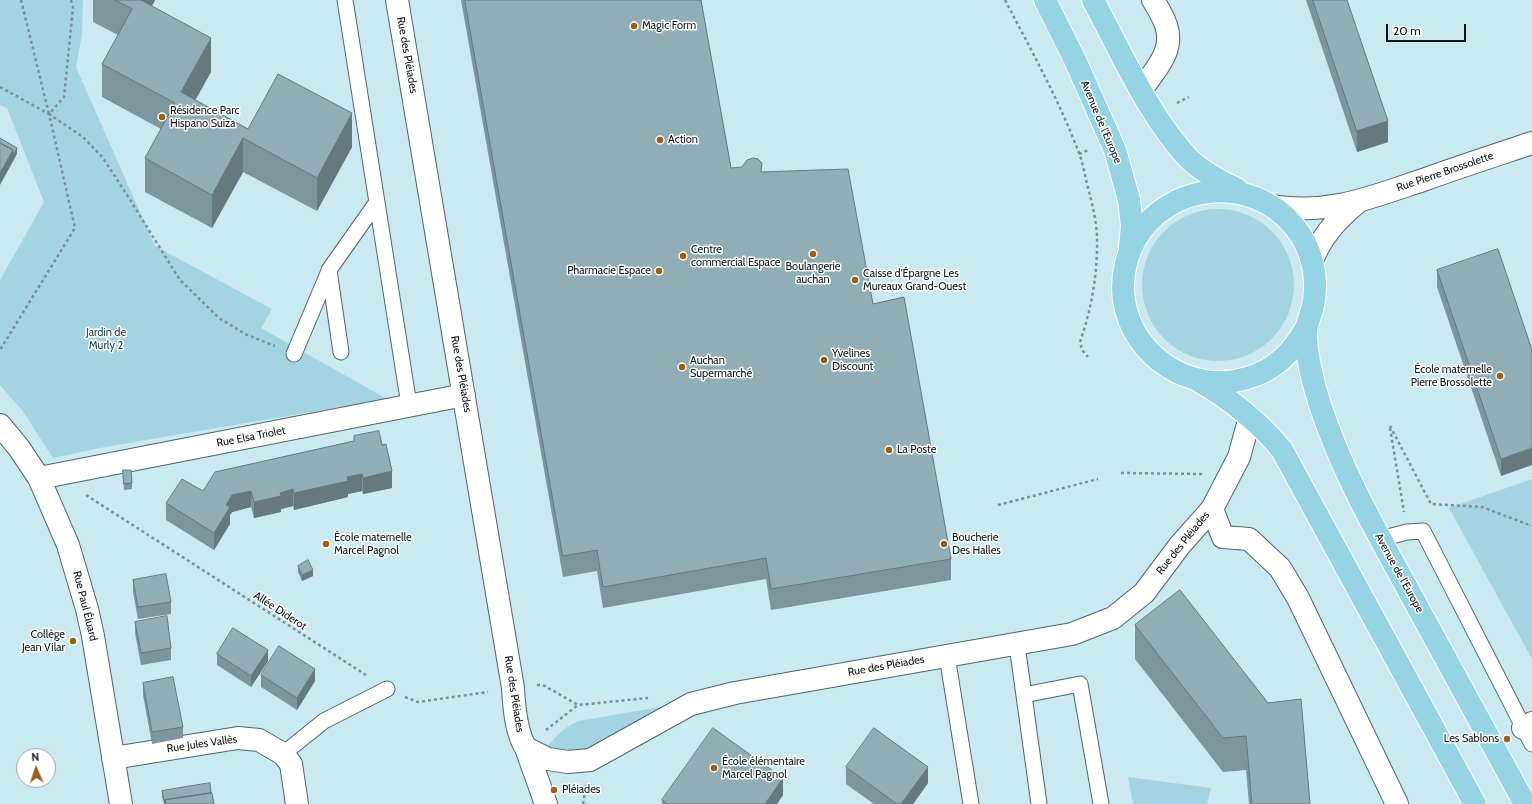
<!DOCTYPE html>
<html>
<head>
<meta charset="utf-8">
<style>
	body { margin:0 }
	#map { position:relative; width:1532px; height:804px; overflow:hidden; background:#cbe9f1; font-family:Cabin,sans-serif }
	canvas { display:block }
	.north { position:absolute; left:16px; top:748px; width:40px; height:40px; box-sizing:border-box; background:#fff; border:1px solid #9da2a3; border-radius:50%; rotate:357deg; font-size:11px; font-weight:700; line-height:16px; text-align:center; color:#0b1619 }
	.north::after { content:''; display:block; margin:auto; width:14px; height:18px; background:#98601b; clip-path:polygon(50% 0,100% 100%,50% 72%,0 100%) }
	.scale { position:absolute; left:1386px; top:24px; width:80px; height:18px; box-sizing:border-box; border:2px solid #0b1619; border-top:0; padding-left:5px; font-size:12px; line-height:14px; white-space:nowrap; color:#0b1619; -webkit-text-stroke:3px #fff; paint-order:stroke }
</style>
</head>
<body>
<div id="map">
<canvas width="1532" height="804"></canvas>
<div class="north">N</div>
<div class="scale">20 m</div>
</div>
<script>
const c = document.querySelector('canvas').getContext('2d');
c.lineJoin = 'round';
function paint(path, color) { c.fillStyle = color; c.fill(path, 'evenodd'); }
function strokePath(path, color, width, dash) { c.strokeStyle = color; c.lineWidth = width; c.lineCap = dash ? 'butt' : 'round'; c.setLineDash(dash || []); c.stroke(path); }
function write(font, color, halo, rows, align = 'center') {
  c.font = font + ' Cabin,sans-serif'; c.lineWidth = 3; c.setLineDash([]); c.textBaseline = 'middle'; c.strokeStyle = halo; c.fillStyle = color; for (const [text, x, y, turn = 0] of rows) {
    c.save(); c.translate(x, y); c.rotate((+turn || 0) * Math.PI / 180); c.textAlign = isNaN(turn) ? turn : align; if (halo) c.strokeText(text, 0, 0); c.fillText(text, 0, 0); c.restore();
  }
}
const green = new Path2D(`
	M0,0h83l-1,34 -6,33 79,179 117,63 -11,19 126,71 -282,48 -52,11 -31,-48 -22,-25v-105l44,-78 -37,-94 -7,-3z
	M1142 285a76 76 0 1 1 152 0a76 76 0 1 1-152 0Z
	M1532,479v180l-83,-151z
	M660,707l2,2 -64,37 -21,8 -29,-6 1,-3c9,-11 17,-19 30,-24z
	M1128,777l83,11 -4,16h-74z`);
const path = new Path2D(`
	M21,0l28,114
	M71,0l2,8 -9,89 -15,17 34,23 20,21 24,37 53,85 39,38 26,16 30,12
	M1005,0c26,50 54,100 74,153 4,11 6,23 9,35 4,15 8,31 9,47 1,36 -5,73 -17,107l2,8 6,7
	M0,87l49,27 26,114 -75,122
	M1177,103l12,-6
	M1079,154l9,-4
	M1390,426l41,78 51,3 50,19
	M1390,428l14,84
	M1121,473l82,1
	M86,495l280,180
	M998,505l100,-26
	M537,685h6l35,20 70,-7
	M405,697l13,5 70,-10
	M546,730l32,-25
	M583,804l3,-19`);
const service = new Path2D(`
	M345,0l64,405
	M341,352l-12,-82 48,-68
	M294,354l35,-83
	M1380,539l27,-7 16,-1 109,213
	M1017,645l22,159
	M947,656l24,148
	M1024,695l56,-11 21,120
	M283,754l41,-33 63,-32`);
const pedestrian = new Path2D(`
	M113,758l125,-20 21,2 24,14 8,10 6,40`);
const minor = new Path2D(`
	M397,0l116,688c1,18 3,45 13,60l20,56
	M1141,90c14,-20 34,-39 25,-65 -3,-8 -8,-17 -13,-25
	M1272,206c58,9 97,-8 151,-26 36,-13 73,-25 109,-37
	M1312,261c9,-25 26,-43 46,-59
	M0,425l19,23 20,30 29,67 19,64 6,27 28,168
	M39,478l425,-83
	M1212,509l11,28 26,2 31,29 18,30 99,206
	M1523,728l9,-5
	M526,748l22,11 20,3 22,-2 101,-56 44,-11 337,-59 41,-16 31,-25 36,-48 32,-36 27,-52 11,-40`);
const primary = new Path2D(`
	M1045,0l30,60 40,90 14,50 3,26 -2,21
	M1093,0c28,52 56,117 97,160 13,12 31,22 47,29
	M1306,328c-13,24 -33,43 -59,50 -55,17 -115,-21 -123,-78 -3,-21 1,-41 11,-60 33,-58 116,-66 159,-14 18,22 25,51 19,80 -2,9 -7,18 -7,27 0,24 7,49 14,72 22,67 57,128 91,190 38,69 76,139 114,209
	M1199,381c31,18 60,41 83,69l193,354`);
const wall = new Path2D(`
	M93,0h62l-3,6 59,66 -16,28 53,29 104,18 -35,64 -74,-39 -31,56 -67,-36v-34l16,-29 -59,-32v-33l16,-29 -25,-13z
	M461,0h240l30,168 31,4 111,132 78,255v21l-180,30 -5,-31 -163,29 -6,-37 -34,6z
	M1306,0h41l41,142 -31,10z
	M1437,270l95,80 -31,126 -64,-189z
	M382,445l10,43 -29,6 -1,-3 -14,3v3l-54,13 -1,-4 -12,3v3l-27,6 -3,-11 -19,5 -2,3v9l-16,26 -48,-30v-17l37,-12z
	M123,470l9,13v6l-8,1z
	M298,566l15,10 -11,5 -4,-9z
	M133,580l38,22v12l-33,5 -5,-27z
	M1180,590l130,214h-61l-3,-34 -23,2 -88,-113v-34z
	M135,622l36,26v12l-30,5 -6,-32z
	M217,654l51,7 -17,26 -34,-22z
	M261,675l54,6 -18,29 -36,-23z
	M143,683l40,44v11l-31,6 -9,-49z
	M846,767l82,16 -15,21h-39l-28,-20z
	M162,791l49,2 3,11h-50l-2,-7z
	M783,795l-6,9h-115v-4z`);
const shadedWall = new Path2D(`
	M138,0h17l-17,32z
	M211,38v34l-30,54v-34z
	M352,113v34l-35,64v-33z
	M1388,121v21l-31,10v-21z
	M243,138v34l-31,56v-33z
	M17,148v6l-17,31v-12l13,-23z
	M1532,448v17l-31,11v-17z
	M392,471v17l-29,6v-16z
	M362,474v17l-14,3v3l-54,13v-17l53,-16z
	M293,489v17l-12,3v3l-27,6v-16l26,-9z
	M251,491v16l-19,5 -2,3v9l-16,26v-17l12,-28 6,-10z
	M313,570v6l-11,5v-6z
	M268,650v11l-17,26v-11z
	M315,669v12l-18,29v-12z
	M928,767v16l-15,21h-12z
	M783,778v17l-6,9h-12z`);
const building = new Path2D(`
	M115,0h26l70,38 -30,54 67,37 30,-55 74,39 -35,65 -74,-40 -31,57 -67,-37 30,-55 -73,-39 30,-55z
	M465,0h236l30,168 11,-1 5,-7 6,-2 5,1 4,4 -1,9 87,-3 25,135 31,-7 47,262 -180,30 -5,-31 -163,29 -6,-37 -34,6z
	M1313,0h34l41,121 -31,10z
	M0,138l17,10 -4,8v-6l-13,-7z
	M0,143l13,7 -13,23z
	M1498,249l34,101v98l-31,11 -64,-189z
	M379,431l3,14 4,-1 6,27 -29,7 -1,-4 -15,3 1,4 -54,12 -1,-4 -13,4 1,3 -27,6 -3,-11 -19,4 -6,10 4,2 -16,26 -48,-30 16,-24 21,12 12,-19 139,-31v-5z
	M123,470h8l1,13 -8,1z
	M308,560l5,10 -11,5 -4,-9z
	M166,574l5,28 -33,5 -5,-27z
	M1180,590l88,113 33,-4 9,105h-58l-6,-68 -23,2 -88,-113z
	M167,616l4,32 -30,5 -6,-31z
	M233,628l35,22 -17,26 -34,-22z
	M279,646l36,23 -18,29 -36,-23z
	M173,677l10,50 -31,5 -9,-49z
	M713,728l70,50 -18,26h-97l-6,-4z
	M874,728l54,39 -27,37h-4l-51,-37z
	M210,783l1,10 -46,7v4l-3,-13z
	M212,793l2,11h-48l-1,-4z`);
const markers = [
	[634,26,4,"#98601b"],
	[162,117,4,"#98601b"],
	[660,140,4,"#98601b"],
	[813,254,4,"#98601b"],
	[683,256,4,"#98601b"],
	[659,271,4,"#98601b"],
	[855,280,4,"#98601b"],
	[824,360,4,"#98601b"],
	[682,367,4,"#98601b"],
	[1500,376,4,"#98601b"],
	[889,450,4,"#98601b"],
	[326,544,4,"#98601b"],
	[944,544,4,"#98601b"],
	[73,641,4,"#98601b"],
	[1507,739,4,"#98601b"],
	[714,768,4,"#98601b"],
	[554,790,4,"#98601b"]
];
const poiNames = [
	["Magic Form",642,26],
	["Résidence Parc",170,111],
	["Hispano Suiza",170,124],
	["Action",668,140],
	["Centre",691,250],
	["commercial Espace",691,263],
	["Boulangerie",813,267,"center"],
	["auchan",813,280,"center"],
	["Pharmacie Espace",651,271,"right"],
	["Caisse d'Épargne Les",863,274],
	["Mureaux Grand-Ouest",863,287],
	["Yvelines",832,354],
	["Discount",832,367],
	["Auchan",690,361],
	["Supermarché",690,374],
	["École maternelle",1492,370,"right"],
	["Pierre Brossolette",1492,383,"right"],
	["La Poste",897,450],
	["École maternelle",334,538],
	["Marcel Pagnol",334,551],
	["Boucherie",952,538],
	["Des Halles",952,551],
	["Collège",65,635,"right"],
	["Jean Vilar",65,648,"right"],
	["Les Sablons",1499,739,"right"],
	["École élémentaire",722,762],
	["Marcel Pagnol",722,775],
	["Pléiades",562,790]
];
const streetNames = [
	["Rue des Pléiades",407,55,80],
	["Avenue de l'Europe",1101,122,67],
	["Rue Pierre Brossolette",1445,172,-19],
	["Rue des Pléiades",461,374,80],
	["Rue Elsa Triolet",251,437,-11],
	["Rue des Pléiades",1183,543,-51],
	["Avenue de l'Europe",1399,573,61],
	["Rue Paul Éluard",85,606,76],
	["Allée Diderot",280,611,33],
	["Rue des Pléiades",886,666,-10],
	["Rue des Pléiades",514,694,81],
	["Rue Jules Vallès",202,744,-8]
];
const parkNames = [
	["Jardin de",106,333],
	["Murly 2",106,346]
];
paint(green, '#a4d4e1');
strokePath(service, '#4c666e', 17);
strokePath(pedestrian, '#4c666e', 24);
strokePath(minor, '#4c666e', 24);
strokePath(primary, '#fff', 24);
strokePath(path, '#7a9096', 2.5, [3, 3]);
strokePath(service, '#fff', 15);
strokePath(pedestrian, '#fff', 22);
strokePath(minor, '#fff', 22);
strokePath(primary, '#97d4e3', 22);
paint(wall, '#7d959c');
paint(shadedWall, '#66797f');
paint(building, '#91adb5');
strokePath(building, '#66797f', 1);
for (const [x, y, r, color] of markers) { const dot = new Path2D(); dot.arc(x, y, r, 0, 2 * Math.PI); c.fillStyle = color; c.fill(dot); strokePath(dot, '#fff', 1.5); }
write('11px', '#0b1619', '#fff', poiNames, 'left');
write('11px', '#0b1619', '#fff', streetNames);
write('11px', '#20454e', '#fff', parkNames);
</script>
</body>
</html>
